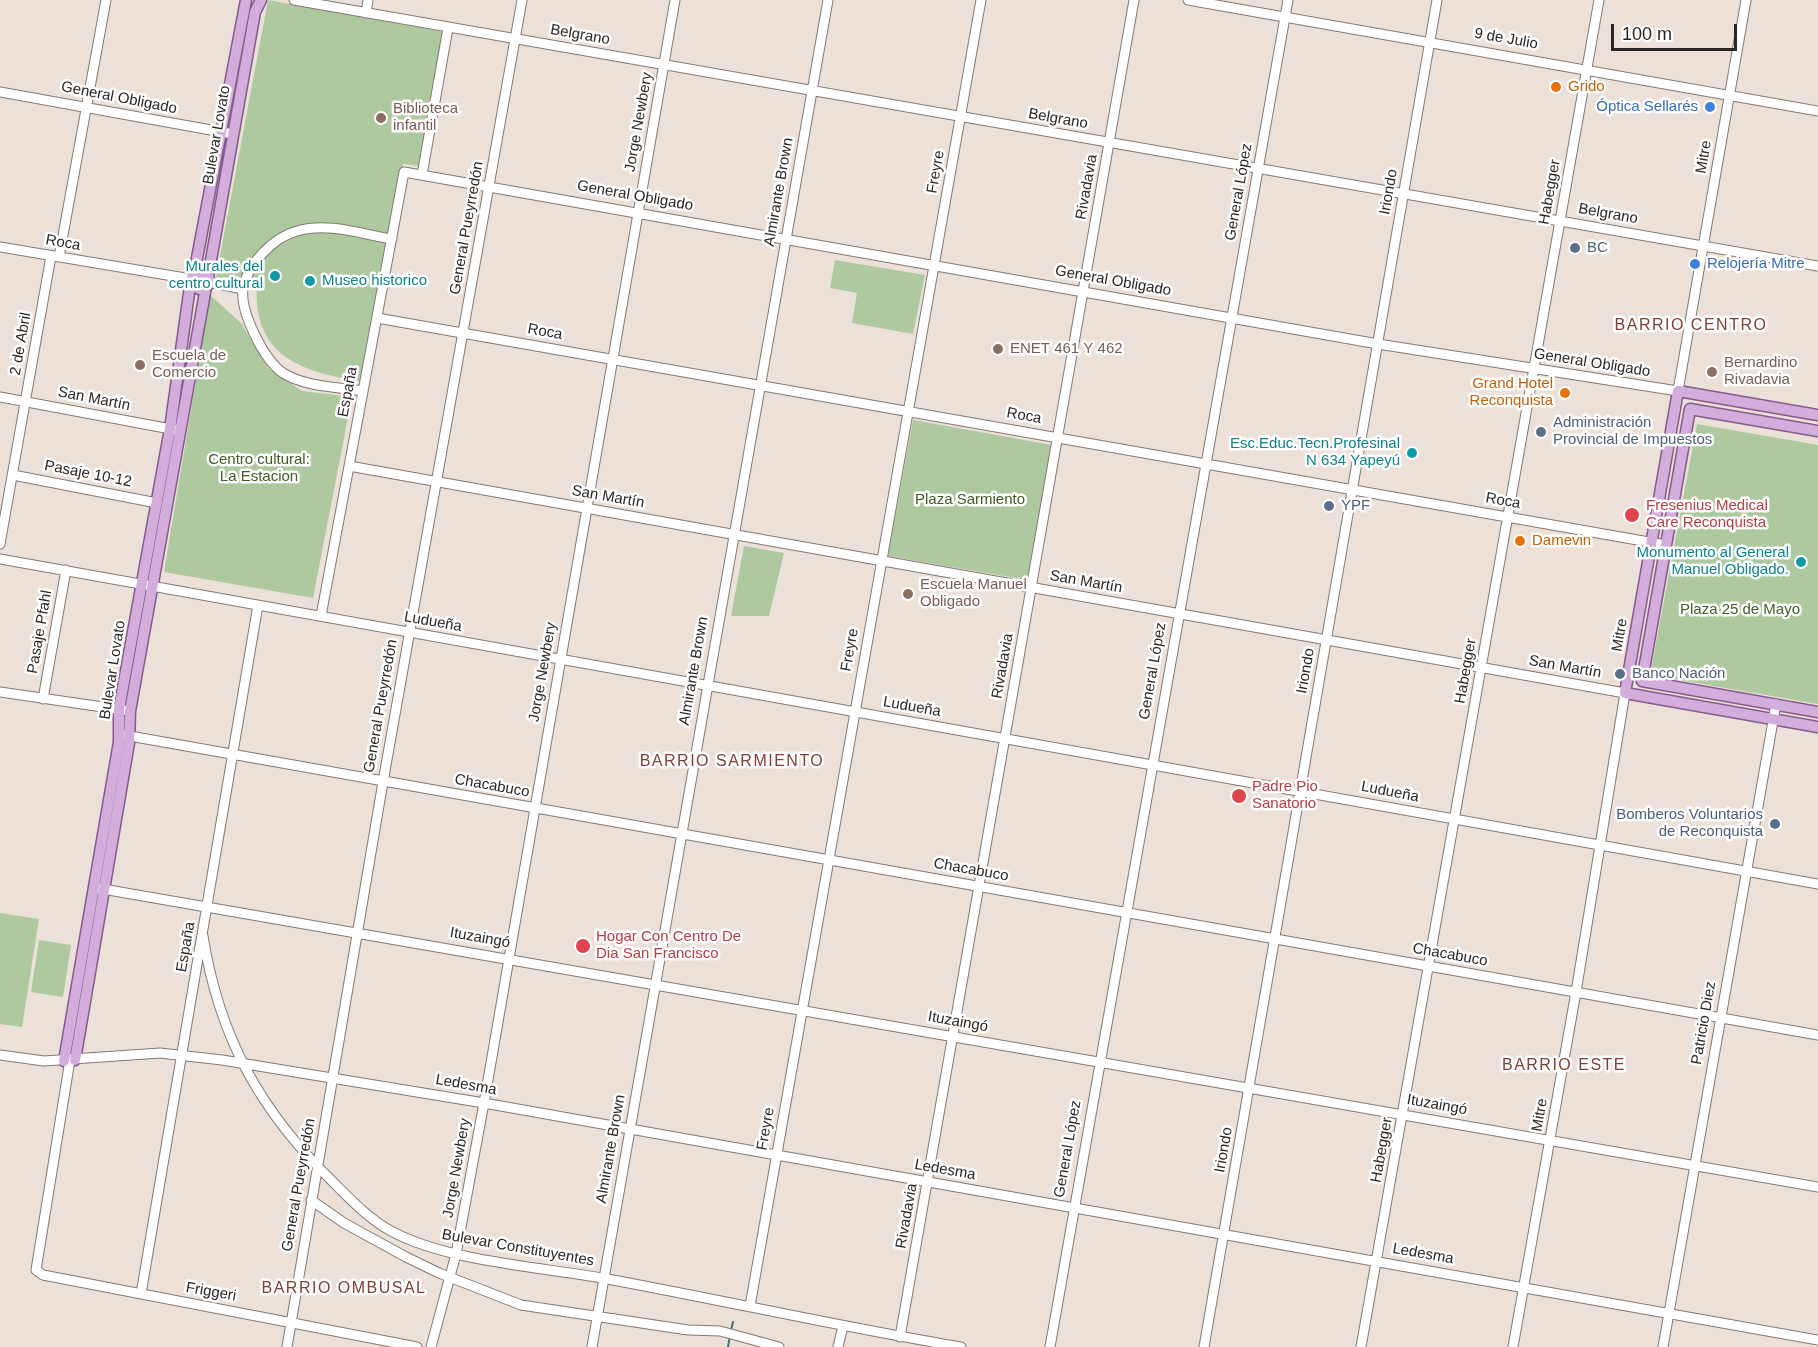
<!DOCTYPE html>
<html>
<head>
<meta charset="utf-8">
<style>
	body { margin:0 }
	#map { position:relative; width:1818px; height:1347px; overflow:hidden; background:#ece1d8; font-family:Helvetica,sans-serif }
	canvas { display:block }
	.scale { position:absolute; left:1611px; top:24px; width:126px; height:27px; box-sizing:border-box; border:3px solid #2b2623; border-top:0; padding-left:8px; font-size:18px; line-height:21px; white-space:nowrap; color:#2b2623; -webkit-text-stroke:4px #fff; paint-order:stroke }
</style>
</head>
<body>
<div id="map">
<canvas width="1818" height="1347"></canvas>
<div class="scale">100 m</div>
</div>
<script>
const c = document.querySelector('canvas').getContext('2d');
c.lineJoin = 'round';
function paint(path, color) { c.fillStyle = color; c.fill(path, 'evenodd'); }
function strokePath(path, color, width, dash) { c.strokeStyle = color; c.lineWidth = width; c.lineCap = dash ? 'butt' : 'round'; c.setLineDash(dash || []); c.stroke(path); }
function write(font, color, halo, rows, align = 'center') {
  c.font = font + ' Helvetica,sans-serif'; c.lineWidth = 5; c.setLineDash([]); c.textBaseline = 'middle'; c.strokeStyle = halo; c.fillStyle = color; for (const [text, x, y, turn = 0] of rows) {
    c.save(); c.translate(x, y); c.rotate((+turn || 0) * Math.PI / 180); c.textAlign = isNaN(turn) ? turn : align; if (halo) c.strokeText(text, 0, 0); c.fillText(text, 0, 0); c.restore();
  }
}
const green = new Path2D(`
	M268,0l176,32 -24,134 -17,-2 -43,217c-60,-9 -108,-26 -103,-97l-41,-7z
	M835,260l90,15 -12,59 -61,-11 5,-30 -27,-5z
	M210,295l31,28 27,45 34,23 50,6 -39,201 -149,-26z
	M913,420l139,25 -25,135 -139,-24z
	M1697,424l121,21v259l-168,-29z
	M744,546l40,7 -15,63h-38z
	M0,913l39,6 -17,108 -22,-3z
	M39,940l32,5 -8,52 -32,-5z`);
const stream = new Path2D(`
	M731,1330l2,-8
	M728,1347l2,-12`);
const minor = new Path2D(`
	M294,0l1524,266
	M1188,0l630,111
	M366,13l2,-13
	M0,92l233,42
	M422,175l26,-147
	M0,247l191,32
	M59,257l47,-257
	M209,282l34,7
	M377,318l1289,227
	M363,391c-25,-4 -58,-4 -80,-18 -19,-13 -43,-61 -40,-84 4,-25 31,-52 54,-58 31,-9 64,3 95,8
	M0,397l176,33
	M349,466l1276,227 -49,299 -63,355
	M13,475l144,28
	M0,544l51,-288
	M0,559l1818,325
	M321,616l83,-444 974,172 300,47 68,-391
	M0,692l130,19
	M43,699l23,-129
	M124,735l1694,300
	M97,888l1721,299
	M203,936c16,101 57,175 130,246 18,18 36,37 58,49 55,30 148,36 211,47 120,22 239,49 359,69
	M0,1055l44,6 116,-8 62,7 262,43 1334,237
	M70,1060l-34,210 7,5 374,72
	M311,1200l33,23 62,34 33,16 82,32 167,25 32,1 59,16
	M141,1294l117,-689
	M750,1306l231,-1306
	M900,1337l234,-1337
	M287,1347l96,-565 139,-782
	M431,1347l25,-93 28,-151 191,-1103
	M592,1347l236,-1347
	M838,1347l5,-21
	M1050,1347l238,-1347
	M1204,1347l233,-1347
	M1361,1347l238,-1347
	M1663,1347l113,-643`);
const major = new Path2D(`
	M194,274l52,-274
	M208,277l47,-265 6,-12
	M1818,415l-140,-24 -53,302 193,34
	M1818,431l-128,-22 -48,272 176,31
	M75,1060l54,-317 1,-32 76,-424
	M64,1061l55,-319v-33l51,-280 21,-150 3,-5 6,-2 8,5v8l-9,4 -7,-4`);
const markers = [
	[1556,87,6,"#e8710a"],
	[1710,107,6,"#3f7fe0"],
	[381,118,6,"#8d6e63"],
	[1575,248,6,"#5c6f8a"],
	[1695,264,6,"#3f7fe0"],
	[275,276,6,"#0f9aa8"],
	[310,281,6,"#0f9aa8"],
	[998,349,6,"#8d6e63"],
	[140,365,6,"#8d6e63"],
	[1712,372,6,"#8d6e63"],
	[1565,393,6,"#e8710a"],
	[1541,432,6,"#5c6f8a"],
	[1412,453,6,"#0f9aa8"],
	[1329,506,6,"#5c6f8a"],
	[1632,515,8,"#e0444e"],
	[1520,541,6,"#e8710a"],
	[1801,562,6,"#0f9aa8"],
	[908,594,6,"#8d6e63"],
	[1620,674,6,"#5c6f8a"],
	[1239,796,8,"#e0444e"],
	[1775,824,6,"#5c6f8a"],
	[583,946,8,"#e0444e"]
];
const streetNames = [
	["Belgrano",580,35,10],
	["9 de Julio",1506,39,10],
	["General Obligado",119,98,11],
	["Belgrano",1058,119,10],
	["Jorge Newbery",639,122,-80],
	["Bulevar Lovato",217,135,-80],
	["Mitre",1704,157,-80],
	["Freyre",936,172,-80],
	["Rivadavia",1087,187,-80],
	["Almirante Brown",779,192,-80],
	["General López",1239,192,-80],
	["Iriondo",1389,192,-80],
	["Habegger",1550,192,-80],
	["General Obligado",635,196,10],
	["Belgrano",1608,214,10],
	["General Pueyrredón",467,228,-80],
	["Roca",63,243,10],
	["General Obligado",1113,281,10],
	["Roca",545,332,10],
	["2 de Abril",21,344,-80],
	["General Obligado",1592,363,9],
	["España",348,392,-79],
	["San Martín",94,399,11],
	["Roca",1024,416,10],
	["Pasaje 10-12",88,474,11],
	["San Martín",608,497,10],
	["Roca",1503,501,10],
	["San Martín",1086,582,10],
	["Ludueña",433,622,10],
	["Pasaje Pfahl",40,632,-80],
	["Mitre",1620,635,-80],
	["Freyre",850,650,-80],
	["Rivadavia",1003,666,-80],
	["San Martín",1565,667,10],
	["Bulevar Lovato",113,670,-81],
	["Almirante Brown",694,671,-80],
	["General López",1153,671,-80],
	["Iriondo",1306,671,-80],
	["Habegger",1466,671,-80],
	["Jorge Newbery",543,672,-80],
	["General Pueyrredón",381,706,-80],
	["Ludueña",912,707,10],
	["Chacabuco",492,786,10],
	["Ludueña",1390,792,11],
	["Chacabuco",971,870,10],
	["Ituzaingó",480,938,10],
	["España",186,947,-80],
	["Chacabuco",1450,955,10],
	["Ituzaingó",958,1022,10],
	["Patricio Diez",1704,1023,-80],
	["Ledesma",466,1085,10],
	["Ituzaingó",1437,1105,10],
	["Mitre",1540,1115,-80],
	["Freyre",766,1129,-80],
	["Almirante Brown",611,1149,-80],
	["General López",1068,1149,-80],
	["Iriondo",1224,1150,-80],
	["Habegger",1382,1150,-80],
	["Jorge Newbery",457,1168,-80],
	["Ledesma",945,1170,10],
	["General Pueyrredón",299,1185,-80],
	["Rivadavia",907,1216,-80],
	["Bulevar Constituyentes",518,1248,10],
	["Ledesma",1423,1254,10],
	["Friggeri",211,1292,10]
];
const foodNames = [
	["Grido",1568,87],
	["Grand Hotel",1553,384,"right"],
	["Reconquista",1553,401,"right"],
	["Damevin",1532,541]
];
const shopNames = [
	["Óptica Sellarés",1698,107],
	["Relojería Mitre",1707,264,"left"]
];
const educationNames = [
	["Biblioteca",393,109],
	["infantil",393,126],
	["ENET 461 Y 462",1010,349],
	["Escuela de",152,356],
	["Comercio",152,373],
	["Bernardino",1724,363],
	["Rivadavia",1724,380],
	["Escuela Manuel",920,585],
	["Obligado",920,602]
];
const serviceNames = [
	["BC",1587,248],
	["Administración",1553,423],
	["Provincial de Impuestos",1553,440],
	["YPF",1341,506],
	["Banco Nación",1632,674],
	["Bomberos Voluntarios",1763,815,"right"],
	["de Reconquista",1763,832,"right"]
];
const cultureNames = [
	["Murales del",263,267],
	["centro cultural",263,284],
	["Museo historico",322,281,"left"],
	["Esc.Educ.Tecn.Profesinal",1400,444],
	["N 634 Yapeyú",1400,461],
	["Monumento al General",1789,553],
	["Manuel Obligado.",1789,570]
];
const parkNames = [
	["Centro cultural:",259,460],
	["La Estacion",259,477],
	["Plaza Sarmiento",970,500],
	["Plaza 25 de Mayo",1740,610]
];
const healthNames = [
	["Fresenius Medical",1646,506],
	["Care Reconquista",1646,523],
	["Padre Pio",1252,787],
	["Sanatorio",1252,804],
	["Hogar Con Centro De",596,937],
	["Dia San Francisco",596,954]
];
const neighbourhoodNames = [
	["BARRIO CENTRO",1691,326],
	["BARRIO SARMIENTO",732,762],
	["BARRIO ESTE",1564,1066],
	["BARRIO OMBUSAL",344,1289]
];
paint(green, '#aec89f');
strokePath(stream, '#477171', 2);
strokePath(minor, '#837971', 11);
strokePath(major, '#855b8c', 13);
strokePath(minor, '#fff', 9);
strokePath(major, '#d3addc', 10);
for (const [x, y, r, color] of markers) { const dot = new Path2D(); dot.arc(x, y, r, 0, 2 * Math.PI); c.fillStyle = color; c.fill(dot); strokePath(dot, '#fff', 2); }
write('15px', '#2b2623', '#fff', streetNames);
write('15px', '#c56008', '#fff', foodNames, 'left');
write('15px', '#366cbe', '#fff', shopNames, 'right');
write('15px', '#785e54', '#fff', educationNames, 'left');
write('15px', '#4e5e75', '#fff', serviceNames, 'left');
write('15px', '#0d838f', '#fff', cultureNames, 'right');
write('15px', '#3b5e24', '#fff', parkNames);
write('15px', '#be3a42', '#fff', healthNames, 'left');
c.letterSpacing = '1.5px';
write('16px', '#833d31', '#fff', neighbourhoodNames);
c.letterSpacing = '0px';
</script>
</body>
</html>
